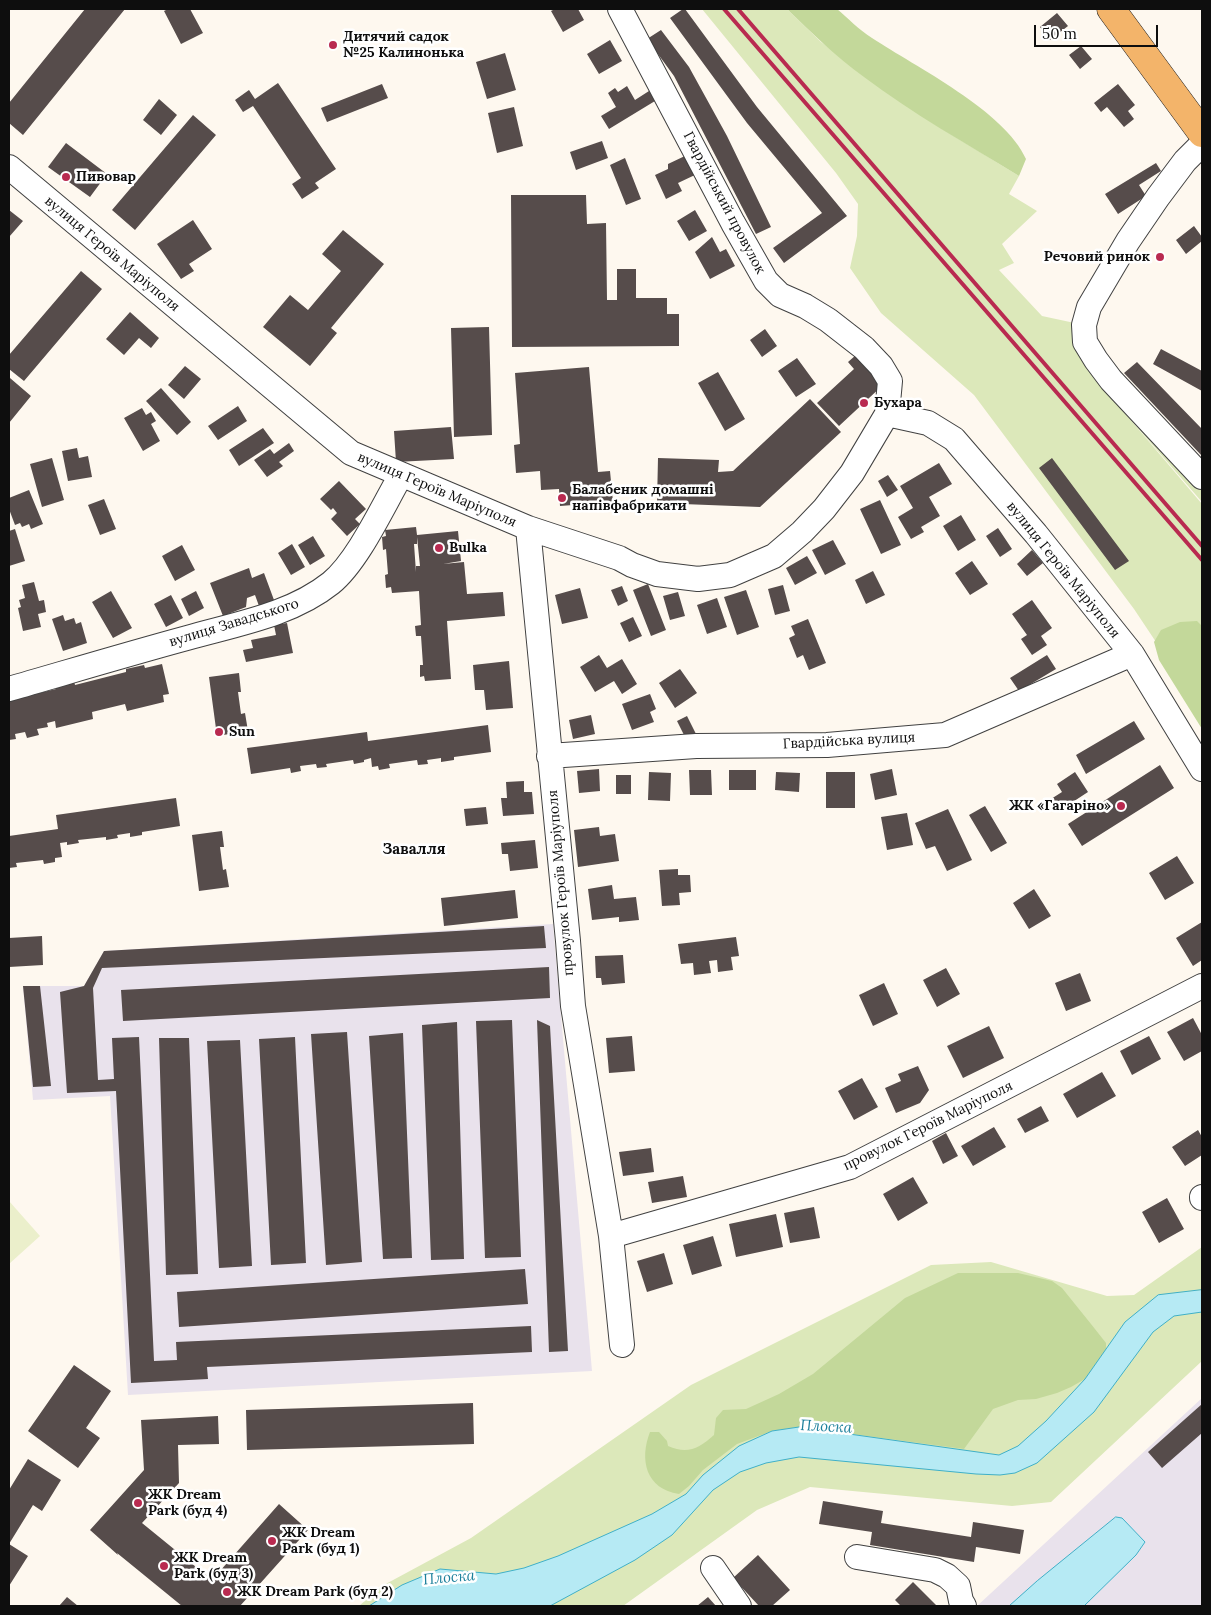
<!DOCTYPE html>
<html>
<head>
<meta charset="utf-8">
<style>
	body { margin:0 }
	#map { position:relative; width:1211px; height:1615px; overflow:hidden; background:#fef8ef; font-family:Lora,serif }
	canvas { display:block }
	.frame { position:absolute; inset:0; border:10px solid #0e0e0e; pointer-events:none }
	.scale { position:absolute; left:1034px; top:25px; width:124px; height:22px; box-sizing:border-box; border:2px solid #0e0e0e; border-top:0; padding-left:6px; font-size:15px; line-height:18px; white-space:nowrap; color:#0e0e0e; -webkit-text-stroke:4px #fff; paint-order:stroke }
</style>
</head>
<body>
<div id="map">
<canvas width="1211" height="1615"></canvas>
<div class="frame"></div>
<div class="scale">50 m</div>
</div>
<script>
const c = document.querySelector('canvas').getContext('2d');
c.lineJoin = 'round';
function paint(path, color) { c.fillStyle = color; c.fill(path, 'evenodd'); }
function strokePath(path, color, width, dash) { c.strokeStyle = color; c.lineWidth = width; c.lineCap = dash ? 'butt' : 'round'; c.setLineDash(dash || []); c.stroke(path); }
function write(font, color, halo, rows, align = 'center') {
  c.font = font + ' Lora,serif'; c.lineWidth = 5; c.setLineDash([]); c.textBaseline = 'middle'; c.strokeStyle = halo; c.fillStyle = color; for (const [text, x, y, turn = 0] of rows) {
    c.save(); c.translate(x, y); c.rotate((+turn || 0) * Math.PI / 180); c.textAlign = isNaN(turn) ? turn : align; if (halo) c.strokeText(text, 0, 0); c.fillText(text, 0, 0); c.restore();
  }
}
const industrial = new Path2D(`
	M553,924l39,447 -464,24 -18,-299 -77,4 -10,-114h61l20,-35z
	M1202,1398v208h-225z`);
const green = new Path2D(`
	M702,9h85l34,33 110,80 88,54 -10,18 28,17 -35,33 12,19 -15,7 43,46 42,9 1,17 117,135v25l-85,-98 85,100v207l-68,-102 -160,-214 -93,-82 -31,-45 7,-32 1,-32 -22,-31z
	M1202,1247v114l-151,141 -39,4 -202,-19 -53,23 -134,96h-264l23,-20 89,-48 220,-153 240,-120 60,-3 116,34 27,-1z`);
const forest = new Path2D(`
	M787,9h50c11,9 22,21 35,29 44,29 133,73 154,121l-7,17c-52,-32 -106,-62 -155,-99 -28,-20 -52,-44 -77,-68z
	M1197,621l5,5v103l-43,-69 -5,-18 7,-12 19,-8z
	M958,1273h60l34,8 10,7 29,36 15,19v6l-21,30 -14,8 -14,6 -21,6 -18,1 -25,9 -29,40 -165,-22 -27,4 -35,13 -34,26 -14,16 -10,8c-33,-5 -40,-34 -29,-62h9l8,9 1,5c20,9 31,2 46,-11l2,-17 7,-8 23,-1 33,-15 34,-20 92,-76z`);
const pitch = new Path2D(`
	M9,1201l31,35 -31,28z`);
const water = new Path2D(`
	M1202,1290v22l-28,4 -21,16 -59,80 -57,51 -22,10 -15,2 -24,-1 -177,-17 -33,6 -26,9 -27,18 -41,45 -37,25 -85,46h-181l33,-21 38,-16 56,5 28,-6 34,-12 94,-42 34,-20 17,-19 36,-29 33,-15 27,-4 200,28 19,-9 28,-25 39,-42 40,-57 33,-27z
	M1116,1517l6,1 23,24 -9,13 -52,51h-75l28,-25z`);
const building = new Path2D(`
	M85,9h40l-102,126 -14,-12v-20z
	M168,9h22l13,24 -22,11 -17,-33z
	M555,9h23l6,11 -21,12 -12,-21z
	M683,9h2l72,98 90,109 -63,47 -11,-15 49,-35 -75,-90 -77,-105z
	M1057,13l11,13 -18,14 -10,-13z
	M661,30l28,37 38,69 44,91 -15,7 -82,-158 -27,-37z
	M610,40l12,21 -23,13 -12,-20z
	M1081,46l11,13 -12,10 -11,-14z
	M505,53l11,37 -29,9 -11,-37z
	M278,83l58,86 -21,14 4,5 -17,11 -10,-15 9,-6 -48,-72 -10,6 -8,-12 14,-10 6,9z
	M382,84l6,14 -61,24 -6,-14z
	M1118,84l17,21 -7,6 6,8 -10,8 -17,-20 -6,5 -7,-9z
	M627,86l8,14 14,-9 6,10 -46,28 -8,-13 15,-9 -8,-14 7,-5 3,4z
	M159,99l18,16 -16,20 -18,-15z
	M514,107l9,39 -26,7 -9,-40z
	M193,115l23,20 -81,95 -23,-20z
	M602,141l6,17 -32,12 -6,-18z
	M66,143l41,31 -17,23 -42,-30z
	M687,155l10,19 -19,9 4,8 -16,8 -11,-24 13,-6v-5z
	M625,158l16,41 -15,6 -16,-40z
	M1156,163l5,8 -22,14 7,11 -28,18 -13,-20z
	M511,195h75l1,29 19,-1 1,77h10v-31h19v29h31v16h12v32l-167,1z
	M9,210l14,11 -14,16z
	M695,210l12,21 -18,10 -12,-20z
	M193,220l19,29 -23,15 5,7 -13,8 -24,-35z
	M1194,226l8,11v4l-16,13 -10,-14z
	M343,230l41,34 -53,64 6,5 -27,33 -47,-39 27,-32 18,15 33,-39 -19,-17z
	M712,237l8,15 6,-3 9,17 -25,13 -15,-27z
	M81,271l21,18 -78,92 -15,-12v-14z
	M130,312l29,26 -8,10 -12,-10 -15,17 -18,-16z
	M489,327l3,108 -38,2 -3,-109z
	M765,329l12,17 -15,11 -12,-17z
	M1161,349l41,22v20l-49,-27z
	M856,355l27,30 -44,41 -22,-23 37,-34 -6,-7z
	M797,358l19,26 -20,13 -18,-26z
	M1137,362l65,67v27l-78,-83z
	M185,366l16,13 -17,20 -16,-14z
	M589,367l9,105 12,-1 3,31 -53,4 -1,-17 -18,1 -1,-19 -24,2 -2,-28 6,-1 -5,-71z
	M718,372l27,47 -20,12 -27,-48z
	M10,378l21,18 -22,27v-44z
	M161,388l30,34 -14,13 -31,-34z
	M810,399l31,33 -81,75 -103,-4 1,-45 61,2 -1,12 15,-1z
	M238,406l9,15 -29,19 -10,-14z
	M142,408l4,7 5,-3 5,9 -5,3 9,17 -17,10 -19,-33z
	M451,427l3,32 -58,3 -2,-31z
	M263,428l11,15 -35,23 -10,-16z
	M289,443l5,8 -15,11 4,4 -16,11 -13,-17 16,-11 4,5z
	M77,448l2,10 9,-2 4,21 -24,4 -6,-30z
	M52,458l12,42 -22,7 -12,-43z
	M1052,458l77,103 -14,9 -76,-102z
	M939,463l13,21 -23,13 11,19 -19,11 3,5 -13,7 -13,-22 15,-9 -13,-22z
	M888,475l10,15 -11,7 -9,-16z
	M339,481l27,28 -11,10 5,5 -13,12 -16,-17 6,-6 -4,-5 -2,2 -11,-11z
	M29,490l14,34 -12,5 -2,-5 -7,3 -2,-4 -5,2 -6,-16v-11z
	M104,499l12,30 -16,6 -12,-30z
	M880,500l21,45 -20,9 -21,-45z
	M961,515l15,25 -18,11 -15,-25z
	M416,527l1,8 41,-4 3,30 -18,3 21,-2 3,32 36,-2 2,24 -58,5 4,58 -26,2 -1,-5 -4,1v-12h3l-2,-29h-5l-1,-10 6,-1 -2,-34 -27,2 -1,-6 -5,1 -1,-13 3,-1 -2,-25 -3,1 -1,-13 4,-1 -1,-6zM417,537l3,29h-4v6l-2,-28h3z
	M998,528l14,21 -12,8 -14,-21z
	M15,529l10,32 -16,5v-35z
	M313,536l12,20 -15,9 -12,-20z
	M833,540l13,24 -21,11 -13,-25z
	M292,544l13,23 -14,8 -13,-22z
	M182,545l13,25 -20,11 -13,-25z
	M1032,550l11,13 -16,13 -10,-12z
	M807,556l10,17 -22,12 -9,-17z
	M972,561l16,23 -18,11 -15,-22z
	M249,568l3,10 12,-5 10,27 -15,6 -4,-11 -8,3 -1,9 -23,9 -13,-33z
	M873,571l12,24 -19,9 -11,-24z
	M34,582l5,19 5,-1 2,12 -8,2 3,13 -18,4 -5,-23 3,-1 -2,-7 6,-2 -3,-13z
	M648,584l18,46 -15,6 -18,-46z
	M783,585l7,26 -15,4 -7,-26z
	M622,586l6,15 -10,5 -7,-16z
	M580,588l8,30 -26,6 -7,-29z
	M746,590l13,37 -22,8 -13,-38z
	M111,591l21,37 -19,10 -21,-36z
	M196,591l8,17 -15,8 -8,-17z
	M678,592l7,24 -15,4 -7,-24z
	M171,595l12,23 -17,9 -12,-23z
	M717,598l10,29 -20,7 -10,-29z
	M1032,600l20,28 -11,8 6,9 -15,10 -11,-16 6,-4 -15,-21z
	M63,615l2,6 9,-3 2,6 5,-2 6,21 -24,8 -11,-32z
	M633,617l9,19 -13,6 -9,-19z
	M808,619l18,44 -17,7 -6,-15 -6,3 -8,-20 6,-3 -4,-9z
	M287,623l6,30 -47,9 -3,-12 10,-2 -2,-8 25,-5 -2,-10z
	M599,655l8,13 15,-9 15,25 -15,10 -8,-13 -19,11 -15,-25z
	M1047,655l9,14 -37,22 -9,-13z
	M509,661l4,47 -27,2 -2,-20h-9l-2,-25z
	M162,664l7,30 -6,1 1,7 -37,9 -2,-7 -33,8 1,7 -37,9 -1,-7 -8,2 1,4 -11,2 2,6 -12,3 -2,-6 -10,2 1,5 -7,1v-40l47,-11 -1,-3 19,-5 1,4 51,-13v-3l18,-4 1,3z
	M680,669l17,24 -22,15 -16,-25z
	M239,673l2,19h-3l3,22 4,-1 3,18 -31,5 -8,-59z
	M650,694l6,15 -6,3 4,10 -22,8 -10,-26z
	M591,715l4,19 -22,5 -4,-19z
	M687,716l11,22 -13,-1 -8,-16z
	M1134,721l11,18 -59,35 -10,-19z
	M488,725l3,27 -37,5v3l-13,2v-4l-14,2 1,4 -10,1 -1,-5 -28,4 1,4 -11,2 -1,-4 -6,1 -1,-9 -7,2v2l-10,2 -1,-4 -27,4 1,3 -10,1 -1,-4 -16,2 1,5 -10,2 -1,-5 -39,6 -4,-26 120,-16 1,9z
	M1160,765l14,23 -92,58 -14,-22z
	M599,769l1,22 -21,2 -2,-22z
	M892,769l5,26 -22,5 -5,-26z
	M689,770h22l1,25h-22z
	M729,770h27v20h-27z
	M649,772l22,1 -1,28 -22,-1z
	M776,772l24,1 -1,19 -24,-2z
	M826,772h29v36h-29z
	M1075,772l13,20 -29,19 -8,-12 11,-7 -5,-8z
	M616,775h15v19h-15z
	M524,781v11h8l2,22 -31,2 -2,-18h6l-1,-16z
	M176,798l4,28 -38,6v3l-12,2v-4l-13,2 1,3 -12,2v-3l-28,3 1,3 -12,2v-3l-7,1 2,14 -7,1v4l-11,2 -1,-4 -27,3 1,4 -8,1v-32l49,-7 -2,-14z
	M985,806l22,37 -16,9 -22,-37z
	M486,807l2,17 -22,2 -2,-17z
	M948,809l24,51 -25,11 -12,-25 -9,3 -11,-26z
	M907,813l6,32 -26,5 -6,-33z
	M599,827l1,9 15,-2 4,27 -41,6 -4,-37z
	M222,831l2,16h-4l3,23 3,-1 3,18 -30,4 -7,-56z
	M535,840l3,28 -28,3 -2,-17h-6l-1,-11z
	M1177,856l17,27 -29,17 -16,-27z
	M678,869v6h12l1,17 -12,1 1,12 -18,1 -3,-36z
	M612,885l2,14 22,-2 3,23 -20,2v-5l-27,3 -4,-31z
	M1034,889l17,27 -22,13 -16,-26z
	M515,890l3,28 -74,8 -3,-28z
	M1202,922v38l-9,6 -17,-28z
	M544,926l2,22 -444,20 -9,20 5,92 16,-1 -2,-41 27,-1 15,324 23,-1 -1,-18 355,-16 1,26 -325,15 1,12 -77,4 -15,-292 -49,2 -7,-101 24,-6 20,-35z
	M42,936l1,29 -34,2v-29z
	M736,937l3,19 -8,1 2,13 -15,2 -1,-12 -8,1 2,12 -17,2 -1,-12 -12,1 -3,-20z
	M623,955l2,28 -23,2 -1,-7h-5l-1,-22z
	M549,967l1,31 -427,23 -2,-31z
	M946,968l14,26 -23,13 -14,-27z
	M1080,973l11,28 -25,10 -11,-28z
	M884,983l14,31 -25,12 -14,-31z
	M23,986h17l11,100 -18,1z
	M1193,1018l9,17v16l-18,10 -17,-29z
	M512,1020l9,237 -36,1 -9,-237z
	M537,1020l13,6 18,325 -19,1z
	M457,1022l7,237 -33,1 -9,-235z
	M989,1026l15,32 -41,20 -16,-32z
	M347,1032l15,230 -36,3 -15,-231z
	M403,1033l9,225 -29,1 -14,-223z
	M632,1036l3,35 -26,2 -3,-35z
	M1149,1036l12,23 -29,16 -12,-24z
	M295,1037l11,226 -35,2 -12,-226z
	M159,1038h30l9,236 -32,1z
	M240,1040l12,226 -33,2 -12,-227z
	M918,1066l11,24 -9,13 -24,10 -11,-25 16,-7 -3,-7z
	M1102,1072l14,24 -39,22 -14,-24z
	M862,1078l16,29 -24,13 -16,-29z
	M1041,1106l8,15 -24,12 -8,-14z
	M994,1127l12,20 -33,19 -12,-20z
	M1198,1130l4,7v18l-17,11 -13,-19z
	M946,1133l12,23 -15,8 -11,-23z
	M651,1148l3,24 -31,4 -4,-24z
	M683,1176l4,21 -35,6 -4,-21z
	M913,1177l15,26 -30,18 -15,-27z
	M1167,1198l17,31 -25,14 -17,-31z
	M814,1207l6,31 -30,5 -6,-30z
	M776,1214l7,33 -47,10 -7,-33z
	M713,1236l9,30 -30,9 -9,-30z
	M664,1253l9,31 -26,8 -10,-31z
	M525,1269l3,35 -349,23 -2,-35z
	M74,1365l37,26 -25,37 14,10 -22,30 -50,-37z
	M473,1403l1,41 -227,6 -1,-40z
	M1202,1404v29l-40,35 -14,-16z
	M218,1416l1,28 -41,1 1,38 -37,40 70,57 67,-76 29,26 -68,76h-58l-65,-53 1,2 -28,-25 54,-60 -3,-50z
	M28,1459l33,21 -19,31 -9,-6 -24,39v-54z
	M823,1501l60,10 -2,12 90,14 2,-15 51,8 -4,24 -44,-7 -2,15 -104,-17 2,-13 -53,-8z
	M9,1544l19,12 -19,30z
	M758,1555l32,35 -18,16h-13l-26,-28z
	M913,1582l24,24h-36l-6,-6z
	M67,1597l11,9h-19z
	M708,1597l8,9h-19z`);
const minor = new Path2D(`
	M1202,144l-17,17 -27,36 -30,44 -39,66 -5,18 1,17 11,18 15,20 91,97
	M9,167l342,286 177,75 91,30 13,7 25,9 41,5 32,-4 44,-19 28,-24 22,-23 28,-36 35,-59 3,-33 -9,-15 -17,-18 -36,-28 -23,-14 -25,-11 -14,-14 -33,-58 -113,-214
	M887,414l41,9 26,16 82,95 96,120 70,115
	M528,528l40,413 5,65 38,230 11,109
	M9,689c59,-17 119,-35 178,-51 49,-14 104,-23 144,-55 27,-22 52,-77 70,-108
	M549,756l147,-10 131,-1 118,-10 187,-81
	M1202,1198v-1
	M611,1236l239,-69 352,-181
	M857,1557l78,13 12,6 11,10 3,15 3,5
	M713,1568l26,38`);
const major = new Path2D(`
	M1111,9l91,124`);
const rail = new Path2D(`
	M724,9l478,551
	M738,9l464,537`);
const markers = [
	[333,45,5,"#b92a50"],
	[66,177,5,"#b92a50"],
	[1160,257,5,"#b92a50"],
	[864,403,5,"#b92a50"],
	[562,498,5,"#b92a50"],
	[439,548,5,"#b92a50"],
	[219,732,5,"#b92a50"],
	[1121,806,5,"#b92a50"],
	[138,1503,5,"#b92a50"],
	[272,1541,5,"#b92a50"],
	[164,1566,5,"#b92a50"],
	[227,1592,5,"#b92a50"]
];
const poiNames = [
	["Дитячий садок",343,37],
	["№25 Калинонька",343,53],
	["Пивовар",76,177],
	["Речовий ринок",1150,257,"right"],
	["Бухара",874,403],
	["Балабеник домашні",572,490],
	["напівфабрикати",572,506],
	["Bulka",449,548],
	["Sun",229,732],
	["ЖК «Гагаріно»",1111,806,"right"],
	["ЖК Dream",148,1495],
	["Park (буд 4)",148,1511],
	["ЖК Dream",282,1533],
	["Park (буд 1)",282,1549],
	["ЖК Dream",174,1558],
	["Park (буд 3)",174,1574],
	["ЖК Dream Park (буд 2)",237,1592]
];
const streetNames = [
	["Гвардійський провулок",724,203,62],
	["вулиця Героїв Маріуполя",112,254,40],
	["вулиця Героїв Маріуполя",437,490,23],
	["вулиця Героїв Маріуполя",1063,570,51],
	["вулиця Завадського",234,623,-17],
	["Гвардійська вулиця",849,741,-3],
	["провулок Героїв Маріуполя",561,883,-95],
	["провулок Героїв Маріуполя",928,1126,-26]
];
const neighbourhoodNames = [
	["Завалля",414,850]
];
const waterNames = [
	["Плоска",826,1427,3],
	["Плоска",449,1578,-5]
];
paint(industrial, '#e9e2ec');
paint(green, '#dce8ba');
paint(forest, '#c3d89a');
paint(pitch, '#ebefcb');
paint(water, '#b6eaf4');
strokePath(water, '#3fb0c8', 1);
paint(building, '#564c4b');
strokePath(minor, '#414141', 26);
strokePath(major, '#1f1f1f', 29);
strokePath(minor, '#fff', 24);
strokePath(major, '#f3b46a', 28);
strokePath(rail, '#b92a50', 4);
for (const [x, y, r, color] of markers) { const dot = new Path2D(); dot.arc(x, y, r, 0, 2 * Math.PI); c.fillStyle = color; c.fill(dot); strokePath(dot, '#fff', 2); }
write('bold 14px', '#0e0e0e', '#fff', poiNames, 'left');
write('14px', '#0e0e0e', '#fff', streetNames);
write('bold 15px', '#0e0e0e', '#fff', neighbourhoodNames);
write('italic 15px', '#1b7f9b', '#fff', waterNames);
</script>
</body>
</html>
